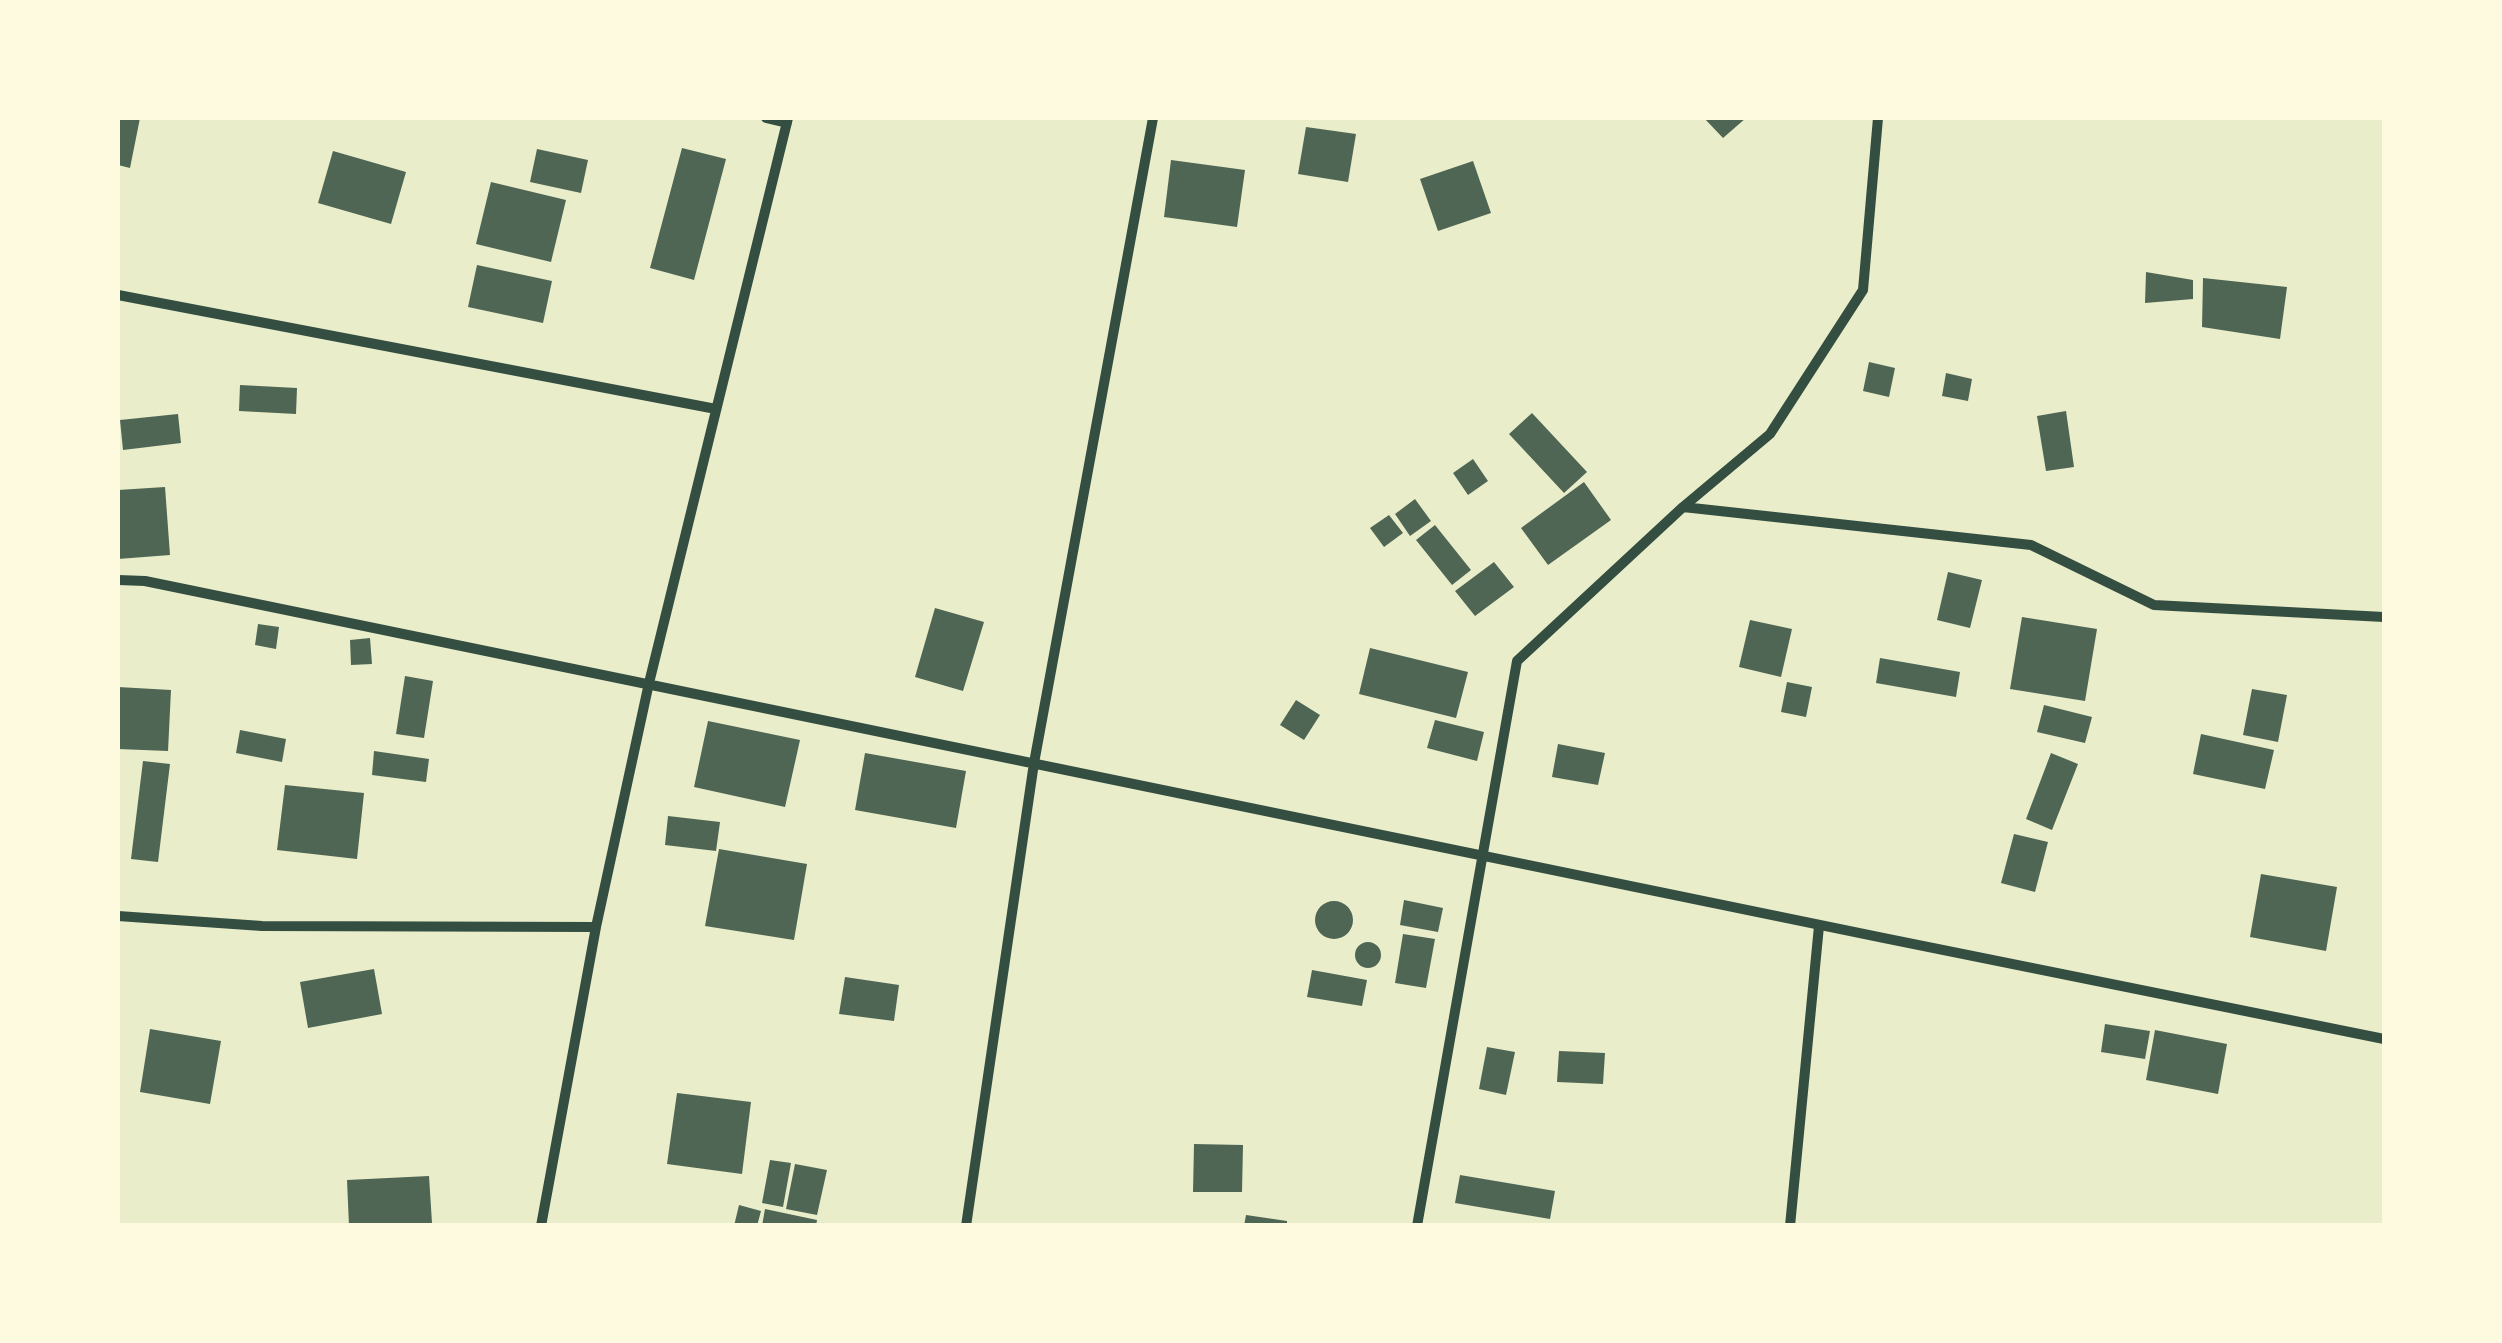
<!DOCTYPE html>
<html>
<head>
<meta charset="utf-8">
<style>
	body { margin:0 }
	#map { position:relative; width:2502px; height:1343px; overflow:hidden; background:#e9edc9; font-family:"Sofia Sans Condensed",sans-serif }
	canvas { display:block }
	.frame { position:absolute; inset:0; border:120px solid #fefae0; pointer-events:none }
</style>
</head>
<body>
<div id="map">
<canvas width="2502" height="1343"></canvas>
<div class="frame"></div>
</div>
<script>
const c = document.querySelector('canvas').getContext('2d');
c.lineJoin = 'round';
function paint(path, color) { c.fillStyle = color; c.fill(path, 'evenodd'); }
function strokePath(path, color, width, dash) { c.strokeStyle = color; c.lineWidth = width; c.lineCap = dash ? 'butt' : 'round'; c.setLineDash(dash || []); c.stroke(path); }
const building = new Path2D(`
	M118,118h22l-10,50 -12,-3z
	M1704,118h42l-23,20z
	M1306,127l50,7 -8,48 -50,-8z
	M682,148l44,11 -32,121 -44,-12z
	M537,149l51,11 -7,33 -51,-11z
	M333,151l73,21 -15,52 -73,-21z
	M1171,160l74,10 -8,57 -73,-10z
	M1473,161l18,52 -53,18 -18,-52z
	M491,182l75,18 -15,62 -75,-18z
	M477,265l75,16 -9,42 -75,-16z
	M2146,272l47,8v19l-48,4z
	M2203,278l84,9 -7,52 -78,-12z
	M1869,362l26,6 -6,29 -26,-6z
	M1946,373l26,6 -4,22 -26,-5z
	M240,385l57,3 -1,26 -57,-3z
	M2066,411l8,56 -28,4 -9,-55z
	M1532,413l55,59 -23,21 -55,-59z
	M178,414l3,29 -58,7 -3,-30z
	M1473,459l15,22 -20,14 -15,-22z
	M1584,482l27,38 -63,45 -27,-37z
	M165,487l5,68 -52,4v-69z
	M1415,499l16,22 -21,15 -15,-22z
	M1389,515l14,18 -19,14 -14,-19z
	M1435,525l36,45 -19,15 -36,-45z
	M1494,562l20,25 -39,29 -20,-25z
	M1948,572l34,8 -12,48 -33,-8z
	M935,608l49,14 -21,69 -48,-14z
	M2022,617l75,12 -12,72 -75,-12z
	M1750,620l42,9 -11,48 -42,-10z
	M258,624l21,3 -3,22 -21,-4z
	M370,638l2,26 -21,1 -1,-25z
	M1370,648l98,24 -12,46 -97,-24z
	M1880,658l80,14 -4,25 -80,-14z
	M405,676l28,5 -9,57 -28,-4z
	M1787,682l25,5 -6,30 -25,-5z
	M118,687l53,3 -3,61 -50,-2z
	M2252,689l35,6 -9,47 -35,-7z
	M1296,700l24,15 -16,25 -24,-15z
	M2044,705l48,12 -7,26 -48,-11z
	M1435,720l49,12 -7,29 -50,-13z
	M708,721l92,19 -15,67 -91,-20z
	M240,730l46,9 -4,23 -46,-9z
	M2201,734l73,16 -9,39 -72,-15z
	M1558,744l47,9 -7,32 -46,-8z
	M374,751l55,8 -3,23 -54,-7z
	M865,753l101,18 -10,57 -101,-18z
	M2051,753l27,11 -26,66 -26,-11z
	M143,761l27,3 -12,98 -27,-3z
	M285,785l79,8 -7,66 -80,-9z
	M668,816l52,6 -4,29 -51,-6z
	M2014,834l34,8 -13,50 -34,-9z
	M719,849l88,15 -13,76 -89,-14z
	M2261,874l76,13 -11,64 -76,-14z
	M1404,900l39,8 -5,24 -38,-7z
	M1315 920a19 19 0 1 1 38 0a19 19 0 1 1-38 0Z
	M1403,934l32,5 -9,49 -31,-5z
	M1355 955a13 13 0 1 1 26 0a13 13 0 1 1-26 0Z
	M374,969l8,45 -74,14 -8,-46z
	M1312,970l55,10 -5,26 -55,-9z
	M845,977l54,8 -5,36 -55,-7z
	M2105,1024l45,7 -5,28 -44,-7z
	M150,1029l71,12 -11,63 -70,-12z
	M2155,1030l72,14 -9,50 -72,-14z
	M1487,1047l28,5 -9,43 -27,-6z
	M1559,1051l46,2 -2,31 -46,-2z
	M677,1093l74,9 -9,72 -75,-10z
	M1194,1144l49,1 -1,47h-49z
	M770,1160l21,3 -8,44 -21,-4z
	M795,1164l32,6 -10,45 -31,-6z
	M1460,1175l95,16 -5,28 -95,-16z
	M429,1176l3,47 -83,3 -2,-46z
	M739,1205l22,6 -4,15h-23z
	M765,1209l52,11 -1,6h-54z
	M1246,1215l41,6v5h-43z`);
const minor = new Path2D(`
	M766,118l21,5
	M118,295l598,114
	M1683,507l348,38 123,60 230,12
	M118,580l27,1c747,151 1492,309 2239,458
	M118,916l144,10 334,1
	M541,1226l55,-299 53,-244 139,-565
	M966,1226l68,-463 119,-645
	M1417,1226l100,-565 166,-154 87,-73 93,-144 15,-172
	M1790,1226l29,-300`);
paint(building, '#4f6655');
strokePath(minor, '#344e41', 10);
</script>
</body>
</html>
